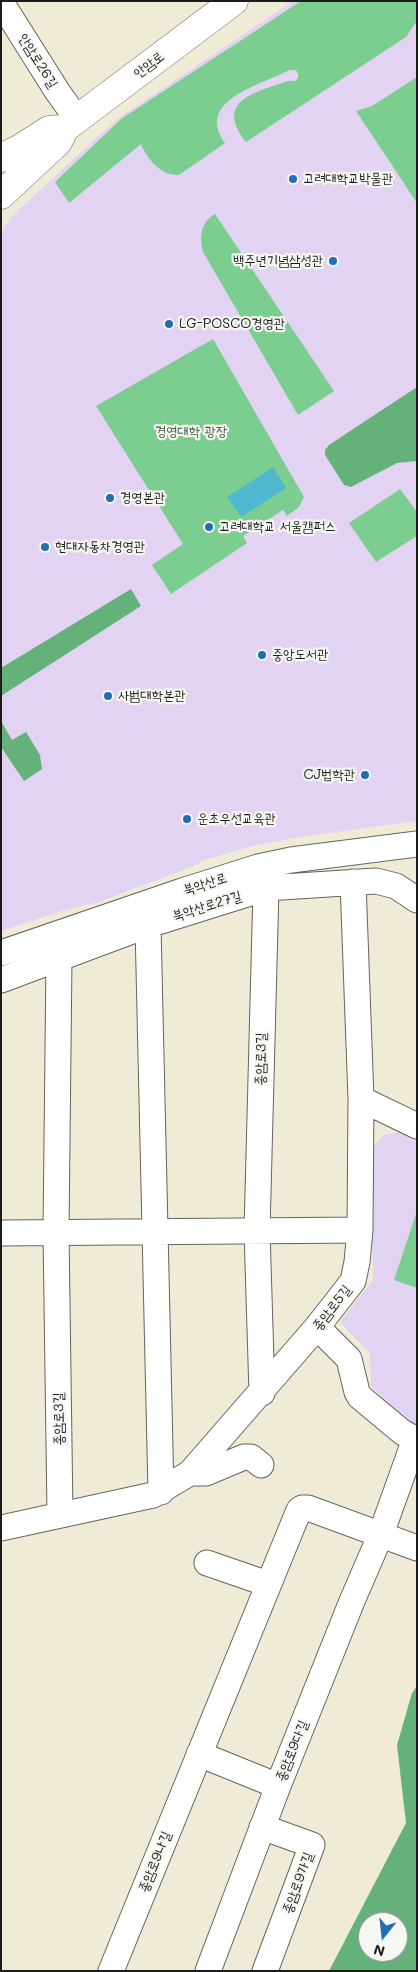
<!DOCTYPE html>
<html>
<head>
<meta charset="utf-8">
<style>
	body { margin:0 }
	#map { position:relative; width:418px; height:1972px; overflow:hidden; background:#efebd7; font-family:Mali,sans-serif }
	canvas { display:block }
	.frame { position:absolute; inset:0; border:2px solid #1c1c1c; pointer-events:none }
	.north { position:absolute; left:358px; top:1912px; width:50px; height:50px; box-sizing:border-box; background:#f6f6f2; border:1px solid #9f9f9c; border-radius:50%; rotate:196deg; font-size:14px; font-weight:700; line-height:20px; text-align:center; color:#1c1c1c }
	.north::after { content:''; display:block; margin:auto; width:18px; height:22px; background:#1f6fb2; clip-path:polygon(50% 0,100% 100%,50% 72%,0 100%) }
</style>
</head>
<body>
<div id="map">
<canvas width="418" height="1972"></canvas>
<div class="frame"></div>
<div class="north">N</div>
</div>
<script>
const c = document.querySelector('canvas').getContext('2d');
c.lineJoin = 'round';
function paint(path, color) { c.fillStyle = color; c.fill(path, 'evenodd'); }
function strokePath(path, color, width, dash) { c.strokeStyle = color; c.lineWidth = width; c.lineCap = dash ? 'butt' : 'round'; c.setLineDash(dash || []); c.stroke(path); }
function write(font, color, halo, rows, align = 'center') {
  c.font = font + ' Mali,"Poor Story",sans-serif'; c.lineWidth = 4.5; c.setLineDash([]); c.textBaseline = 'middle'; c.strokeStyle = halo; c.fillStyle = color; for (const [text, x, y, turn = 0] of rows) {
    c.save(); c.translate(x, y); c.rotate((+turn || 0) * Math.PI / 180); c.textAlign = isNaN(turn) ? turn : align; if (halo) c.strokeText(text, 0, 0); c.fillText(text, 0, 0); c.restore();
  }
}
const built = new Path2D(`
	M293,1h124v820l-117,16 -48,9 -47,14 -14,7 -92,35 -37,9 -61,20v-699l11,-16 105,-97z
	M401,1132l16,5v291l-27,-22 -19,-20 -1,-33 -30,-31 33,-42 -3,-129 13,-16z`);
const green = new Path2D(`
	M301,1h116v20l-11,16 -160,105c-33,-42 11,-50 42,-61h7l3,-3v-4l-2,-4h-7c-26,15 -95,29 -64,73l-46,32c-18,1 -32,-16 -38,-31l-72,59 -14,-21 66,-63z
	M417,77v126l-61,-92 16,-5z
	M215,214l119,177 -36,24 -95,-163c-4,-16 -2,-30 12,-38z
	M213,339l91,158 -5,10 -12,9 -4,-6 -40,26 4,7 -76,51 -19,-29 31,-21 -87,-138z
	M400,489l17,23v24l-41,26 -27,-39z
	M417,1211v77l-23,-8z`);
const forest = new Path2D(`
	M417,387v74l-20,2 -46,24 -7,-2 -19,-30v-5l4,-5z
	M131,589l10,17 -140,90v-28z
	M1,721l11,19 14,-8 14,23 2,14 -18,12 -23,-34z
	M417,1686v285h-88l77,-148 -9,-78 15,-52zM368,1922h30v30h-30z`);
const water = new Path2D(`
	M273,467l13,21 -45,29 -14,-20z`);
const minor = new Path2D(`
	M1,2l56,89 20,28
	M148,925l13,567
	M1,953l181,-62 76,-24 33,-7 126,-16
	M59,958l-3,274 4,283
	M1,980l147,-55 118,-37 110,-7 20,5 21,14
	M361,1099l56,27
	M1,1233l359,-3
	M262,1393l-5,-162 9,-343
	M190,1473h16l38,-16h7l10,8
	M1,1528l152,-33 37,-22 127,-146 36,-46 4,-19 3,-32 1,-131 -8,-217
	M207,1563l61,21
	M199,1754l79,32
	M262,1827l50,18 -47,126
	M111,1971l188,-461 3,-2h6l109,40
	M208,1971l70,-185 74,-185 29,-67 34,-95 -13,-7 -42,-35 -3,-5 -8,-33 -32,-32`);
const major = new Path2D(`
	M1,158l18,-9 30,-19 12,-1
	M1,195l57,-53 7,-14 169,-127`);
const markers = [
	[293,179,5,"#1f6fb2"],
	[333,261,5,"#1f6fb2"],
	[169,324,5,"#1f6fb2"],
	[110,498,5,"#1f6fb2"],
	[209,527,5,"#1f6fb2"],
	[45,547,5,"#1f6fb2"],
	[262,655,5,"#1f6fb2"],
	[108,696,5,"#1f6fb2"],
	[365,775,5,"#1f6fb2"],
	[187,819,5,"#1f6fb2"]
];
const streetNames = [
	["안암로26길",38,61,58],
	["안암로",149,65,-37],
	["북악산로",205,884,-17],
	["북악산로27길",207,906,-17],
	["종암로3길",261,1059,-89],
	["종암로5길",332,1308,-52],
	["종암로3길",59,1419,-91],
	["종암로9다길",292,1751,-68],
	["종암로9나길",155,1862,-68],
	["종암로9가길",298,1883,-70]
];
const poiNames = [
	["고려대학교박물관",303,179],
	["백주년기념삼성관",323,261,"right"],
	["LG-POSCO경영관",179,324],
	["경영본관",120,498],
	["고려대학교 서울캠퍼스",219,527],
	["현대자동차경영관",55,547],
	["중앙도서관",272,655],
	["사범대학본관",118,696],
	["CJ법학관",355,775,"right"],
	["운초우선교육관",197,819]
];
const parkNames = [
	["경영대학 광장",191,432]
];
paint(built, '#e3d3f2');
paint(green, '#7cce90');
paint(forest, '#65b17a');
paint(water, '#51b9cf');
strokePath(minor, '#66645d', 27);
strokePath(major, '#66645d', 29);
strokePath(minor, '#fff', 25);
strokePath(major, '#fff', 28);
for (const [x, y, r, color] of markers) { const dot = new Path2D(); dot.arc(x, y, r, 0, 2 * Math.PI); c.fillStyle = color; c.fill(dot); strokePath(dot, '#f6f6f2', 2); }
write('14px', '#1c1c1c', '#f6f6f2', streetNames);
write('14px', '#1c1c1c', '#f6f6f2', poiNames, 'left');
write('14px', '#3e5a45', '#f6f6f2', parkNames);
</script>
</body>
</html>
